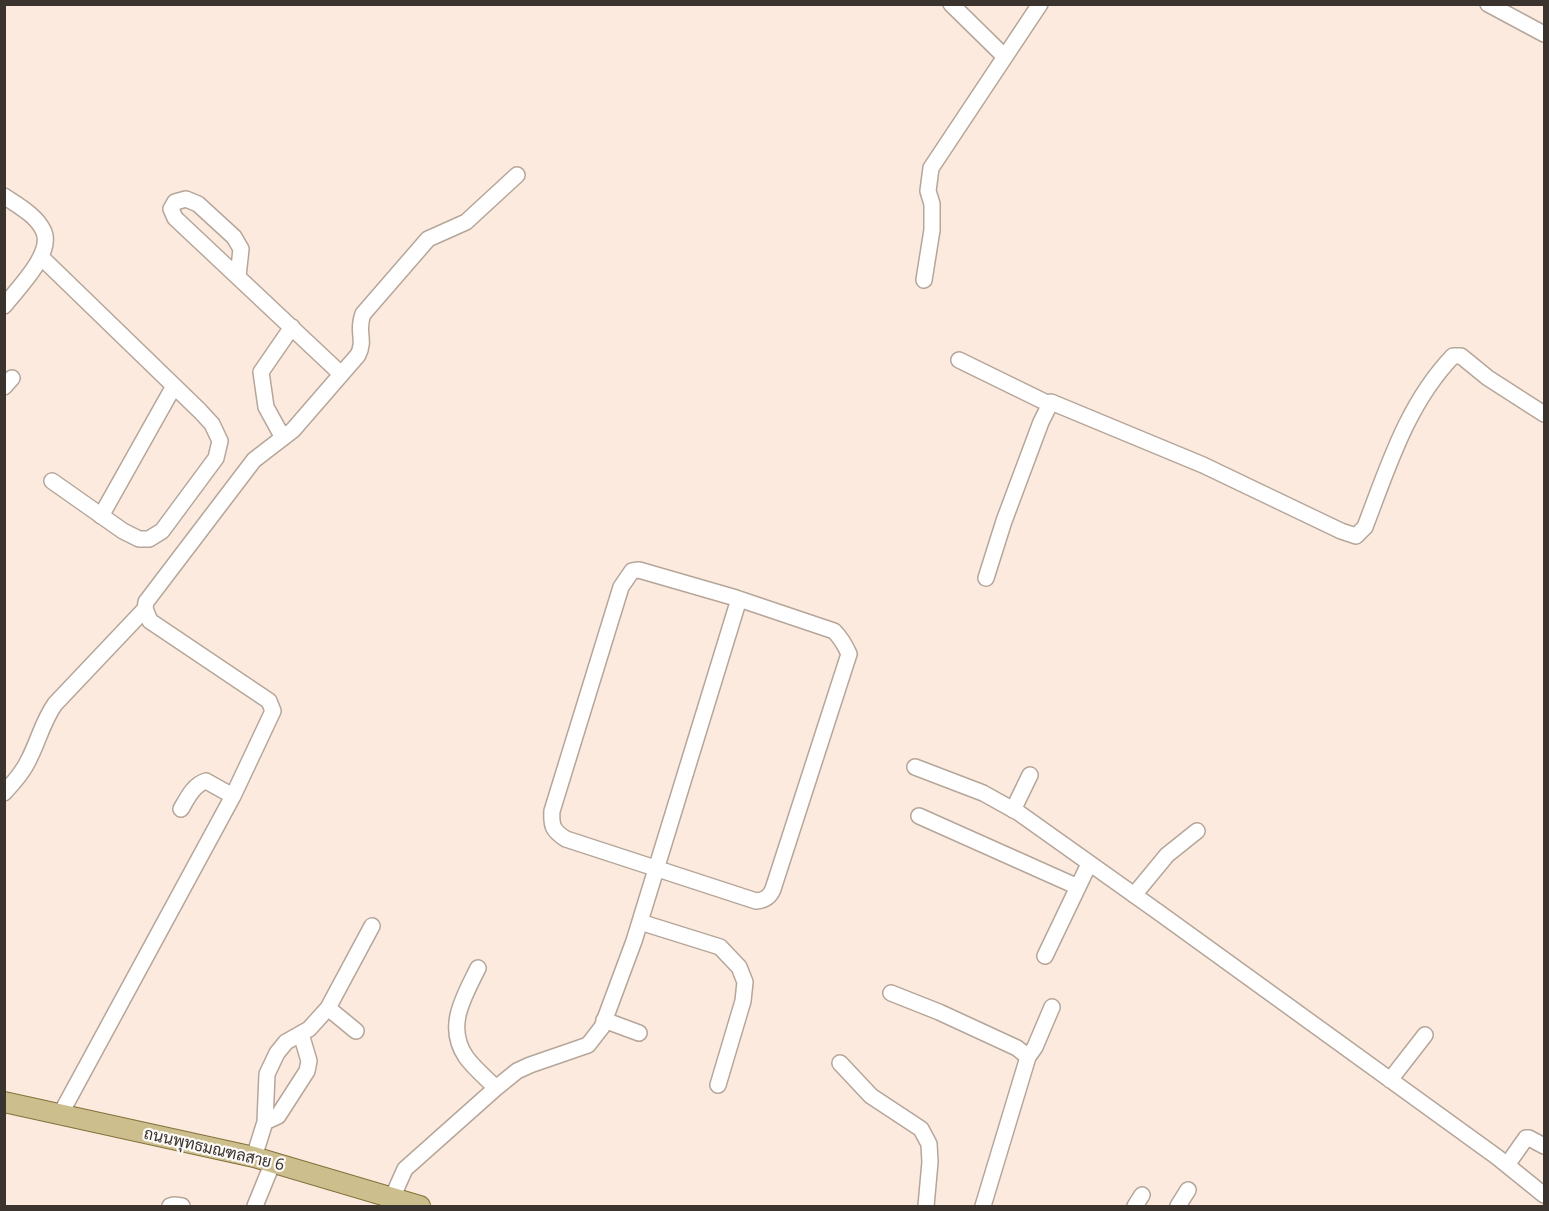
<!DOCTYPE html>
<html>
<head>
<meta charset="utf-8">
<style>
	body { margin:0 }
	#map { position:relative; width:1549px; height:1211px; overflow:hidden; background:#fbeadd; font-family:"Noto Sans",sans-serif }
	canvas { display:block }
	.frame { position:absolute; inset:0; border:6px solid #3a332e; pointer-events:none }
</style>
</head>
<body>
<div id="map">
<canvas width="1549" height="1211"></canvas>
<div class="frame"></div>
</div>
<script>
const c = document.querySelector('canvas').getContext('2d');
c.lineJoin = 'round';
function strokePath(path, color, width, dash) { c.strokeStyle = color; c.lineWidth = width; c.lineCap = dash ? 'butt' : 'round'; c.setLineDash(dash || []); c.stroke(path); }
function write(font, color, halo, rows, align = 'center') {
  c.font = font + ' "Noto Sans",Sarabun,sans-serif'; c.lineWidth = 4.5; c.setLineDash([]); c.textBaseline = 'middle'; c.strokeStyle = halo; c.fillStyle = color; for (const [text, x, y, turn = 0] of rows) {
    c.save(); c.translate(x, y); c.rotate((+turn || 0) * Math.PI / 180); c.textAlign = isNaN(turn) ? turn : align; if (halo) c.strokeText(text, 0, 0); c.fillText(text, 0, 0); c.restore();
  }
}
const minor = new Path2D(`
	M951,4l54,53
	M1488,4l56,30
	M4,196c13,9 32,19 39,34 12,22 -25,58 -39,76
	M41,257l159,154 12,13 8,17 -4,17 -54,73 -13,8h-10l-16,-8 -71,-50
	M238,276l3,-27 -7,-12 -36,-33 -12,-5 -11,3 -4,7 4,9 166,156
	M924,280l8,-50v-26l-4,-13 3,-23 109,-164
	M959,360l90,44
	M4,387l8,-9
	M283,438l-17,-31 -5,-35 31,-45
	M101,516l73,-130
	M639,570l97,28 98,33c7,7 11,14 15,23l-76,235c-3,8 -8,11 -17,12l-190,-62c-13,-8 -15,-13 -14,-28l69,-224 11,-16z
	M986,578l18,-57 37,-99 10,-20 152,63 138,66 15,5 9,-9c23,-60 42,-123 88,-171h8l27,22 56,36
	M915,767l68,26 36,20 142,101 336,243 47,38
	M4,793c10,-11 20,-22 26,-36 9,-18 13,-36 25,-53l90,-95 1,-7 108,-142 39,-30 65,-75c8,-16 -2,-23 5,-41l65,-75 38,-17 51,-47
	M181,809c6,-10 12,-24 25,-28l27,15
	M1013,810l17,-35
	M919,816l159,71 11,-23
	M1134,895l33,-40 30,-24
	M640,922l80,25 19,20 6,15 -2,19 -25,84
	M1045,956l33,-69
	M478,968c-14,29 -33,58 -12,89 8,11 20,21 30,31
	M891,993l48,19 78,36 11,9 -45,149
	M328,1008l28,23
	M604,1020l35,13
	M1028,1057l7,-10 17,-40
	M840,1063l31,33 50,33 8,15 1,18 -4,44
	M1390,1080l35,-45
	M60,1115l173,-319 40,-85 -4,-10 -119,-80 -5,-12
	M265,1122l13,-6 29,-45 2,-10 -8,-27
	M254,1157l11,-35 2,-48 10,-21 9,-11 23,-13 19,-21 44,-82
	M1507,1165l19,-27h3l15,8
	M392,1198l13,-29 91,-81 21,-17 13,-6 58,-20 14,-18 32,-86 105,-342
	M170,1206l4,-1 8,1
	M255,1206l18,-44
	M1135,1206l7,-11
	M1178,1206l10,-16`);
const major = new Path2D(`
	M4,1102l250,55 166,49`);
const streetNames = [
	["ถนนพุทธมณฑลสาย 6",214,1150,13]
];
strokePath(minor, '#b6a69a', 18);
strokePath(major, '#83713a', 22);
strokePath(minor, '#fff', 15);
strokePath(major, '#cdbe8d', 20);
write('16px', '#3a332e', '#fdfaf7', streetNames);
</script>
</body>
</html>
